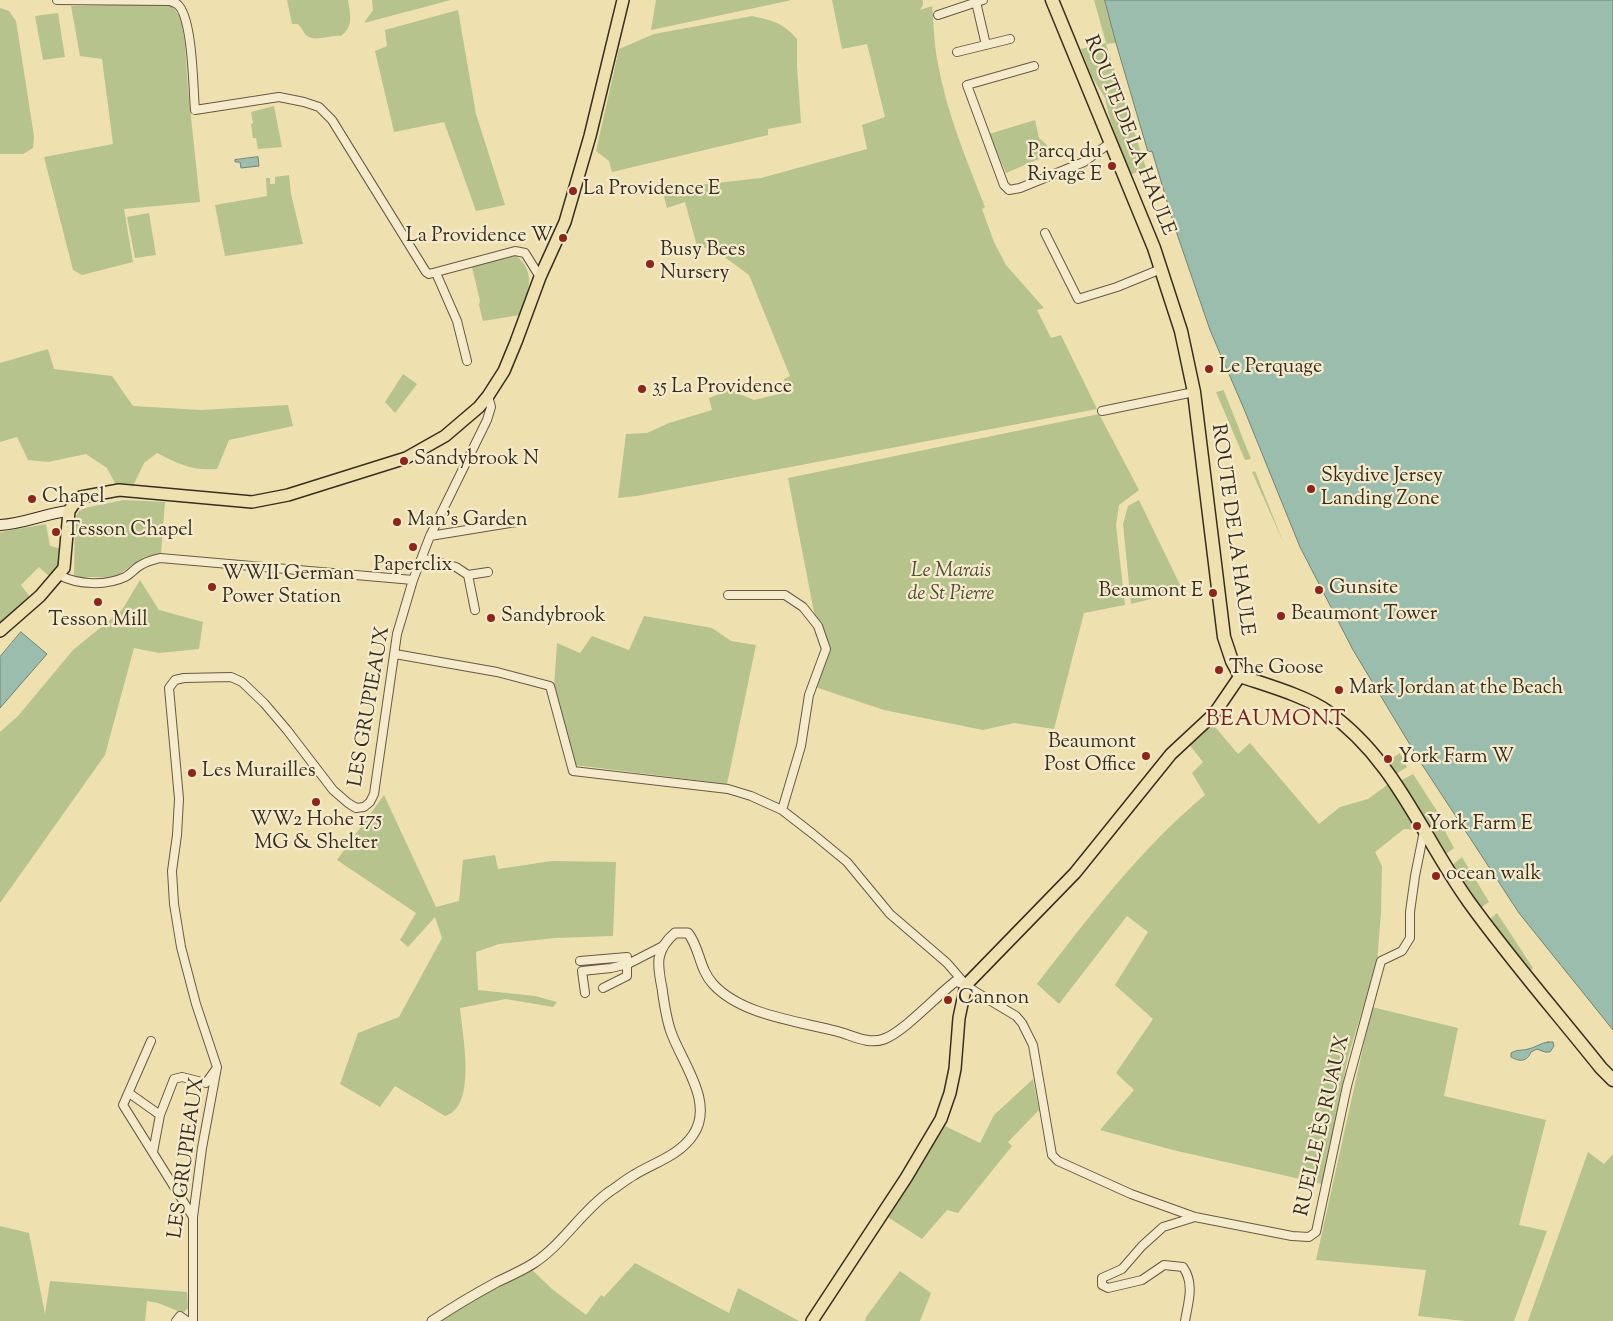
<!DOCTYPE html>
<html>
<head>
<meta charset="utf-8">
<style>
	body { margin:0 }
	canvas { display:block; background:#efe0b0 }
</style>
</head>
<body>
<canvas width="1613" height="1321"></canvas>
<script>
const c = document.querySelector('canvas').getContext('2d');
c.lineJoin = 'round';
function paint(path, color) { c.fillStyle = color; c.fill(path, 'evenodd'); }
function strokePath(path, color, width, dash) { c.strokeStyle = color; c.lineWidth = width; c.lineCap = dash ? 'butt' : 'round'; c.setLineDash(dash || []); c.stroke(path); }
function write(font, color, halo, rows, align = 'center') {
  c.font = font + ' "Sorts Mill Goudy",serif'; c.lineWidth = 4.5; c.setLineDash([]); c.textBaseline = 'middle'; c.strokeStyle = halo; c.fillStyle = color; for (const [text, x, y, turn = 0] of rows) {
    c.save(); c.translate(x, y); c.rotate((+turn || 0) * Math.PI / 180); c.textAlign = isNaN(turn) ? turn : align; if (halo) c.strokeText(text, 0, 0); c.fillText(text, 0, 0); c.restore();
  }
}
const green = new Path2D(`
	M287,0h61c2,14 6,26 -7,36 -11,-2 -27,8 -36,-2 -2,-3 -4,-7 -7,-10h-6z
	M372,0h79l-87,23 9,-13z
	M656,0h136l-141,30z
	M832,0h91v4l-3,6 12,-4c2,20 2,39 6,58 9,50 29,97 47,143l-3,2 12,33 12,23 38,43 -7,2 14,28 10,-3 36,74 -460,87 -19,2 8,-64 21,-1 22,-10 43,-13 -3,-12 21,-8 24,10 34,-8 -4,-13 6,-3 -41,-101 -34,-25 -18,-4 -12,-44 -18,6 -5,-19 99,-11 106,-29 -5,-24 23,-8 -18,-73 -25,5z
	M1094,0h11l11,43 -10,1 40,124 -16,7 -20,-55 -5,-22 -14,-23 -10,-26 25,-6z
	M158,4l15,3 8,12 4,25 3,45 12,113 -76,7 9,53 -51,13 -9,-5 -29,-113 69,-13 -11,-85 -22,-3 -9,-50z
	M0,8l9,3 7,10 18,115 -1,12 -10,6h-23z
	M458,10l18,104 29,91 -29,6 -32,-89 -50,10 -19,-81 12,-5 -2,-16z
	M58,13l7,44 -22,3 -8,-44z
	M752,16c22,5 30,6 45,23v27l4,57 -33,6v6l-156,37 -3,-11 -13,-10 23,-102 35,-15z
	M274,106l8,41 -24,2 -2,-11h-3l-2,-14 2,-1 -2,-11z
	M1035,120l4,18 7,6 2,4 -4,5 2,3 -40,17 -17,-39z
	M289,175l2,19 12,50 -78,12 -10,-51 52,-9 -1,-18h4v6h5v-7z
	M149,213l7,42 -21,3 -8,-41z
	M514,254c24,18 14,38 6,61l-37,6 -4,-16 1,-4 -8,-34z
	M48,349l6,20 58,7 21,30 68,4 87,-5 5,21 -64,14 -12,29c-25,2 -38,-5 -60,-16l-13,10 -11,23 -17,-1 -9,-17 -21,-14 -38,8 -20,-2 -11,-23 -17,5v-79z
	M403,374l14,10 -22,29 -10,-11z
	M1224,390v1l27,68 -6,1 -29,-68z
	M1099,414l40,76 -20,15 -3,20 9,80 -41,8 -30,116 -40,-6 -31,7 -99,-20 -69,-23 16,-40 -17,-35 -26,-134z
	M1255,471l29,73 -32,-72z
	M123,500l42,2 -4,52 -17,3 -29,20h-41l1,-59 4,-7 6,-3z
	M1139,500l44,91 -52,13 -8,-80 5,-18z
	M46,524l4,22 12,3 -3,15 -9,13 -11,-10 -18,18 9,12 -30,26v-91z
	M140,580l19,30 44,12 -4,27 -40,4 -25,-5 -29,107 -105,148v-171l18,-16 55,-66 49,-40z
	M644,616l68,12 19,13 25,4 -29,139 -152,-19 -21,-78 3,-44 23,10 12,-17 37,14z
	M1211,722l27,32 12,-11 69,81 21,-17 28,-8 22,-16 29,47 -15,-1 -29,23 7,14 -1,47 -4,49 -29,95 -26,127 -149,-34 -73,-20 34,-40 -18,-17 37,-54 -38,-34 33,-53 -21,-16 -68,88 -22,-20c51,-66 103,-135 168,-189l-13,-22 11,-11 -15,-19z
	M1400,753l7,14 -11,7 -8,-13z
	M1413,774l26,40 7,19 8,15 -11,8 -43,-75z
	M384,795l52,112 23,-6 4,-41 32,-5 3,14 54,-8 64,1 -3,74 -58,2 -56,6 -23,8 2,38 57,6 22,6 -4,5 -47,-8 -46,9c2,25 18,99 -15,108l-50,-30 -15,21 -40,-23 18,-51 41,-16 43,-79 -7,-21 -27,30 -8,-7 16,-27 -79,-53z
	M1462,857l27,45 -10,7 -29,-42z
	M1497,913l36,55 -5,5 -41,-51z
	M1372,1007l86,21 -14,68 102,24 -27,105 28,6 -33,90h-49l-47,-5 8,-46 -110,-10z
	M1033,1079l6,31 -31,32 4,4 -54,67 -11,-3 -25,29 -36,-23 57,-91 37,18 14,-28z
	M1588,1152l16,12 9,-10v167h-85z
	M0,1226l29,7 16,81 5,-33 137,11 1,16 -5,5 -25,-10 -11,-2 -2,20h-145z
	M635,1263l94,50 9,-25 61,33h-360l46,-29 46,-23 21,20 34,26 15,-20 3,2z
	M900,1271l31,22 -11,28h-55l1,-4z`);
const water = new Path2D(`
	M1105,0h508v1030l-94,-117 -98,-150 -68,-113 -53,-103 -56,-138 -34,-79 -36,-105 -22,-74 -4,1 -32,-109z
	M258,157l1,9 -18,2 -1,-6h-5v-2z
	M21,632l26,22 -47,54v-51z
	M1548,1042h5l1,4 -4,6h-5l-8,-3 -6,3c-4,10 -11,10 -20,5v-4c7,-4 10,-2 17,-4 7,-1 12,-6 20,-7z`);
const minor = new Path2D(`
	M57,0l113,1c2,1 6,2 7,3 16,12 16,85 18,106l84,-13 25,5 15,5 13,13 94,152 3,2 86,-23 10,2 15,24
	M976,2l10,43
	M938,15l45,-15
	M957,52l53,-13
	M1034,66l-67,19 37,100 5,5 11,-2 64,-26 26,-19
	M1045,233l33,66 39,-12 44,-18
	M436,273l21,48 10,40
	M1102,411l92,-19
	M430,536l92,-15
	M422,558l34,9 12,8 20,-3
	M59,575c19,10 47,11 66,2 6,-3 10,-9 16,-12 6,-4 12,-5 19,-7l253,22
	M468,575l7,35
	M728,595h57l18,12 15,19 8,23 -17,46 -8,51 -19,64
	M395,654l102,18 53,14 23,85 155,18 23,7 31,14 31,24 34,28 43,52 57,49 19,22 10,7 40,24 6,7 11,22 19,110 6,6 73,33 64,23 97,19 17,1 7,-5 31,-146 34,-125 21,-10 8,-13v-26l5,-36 9,-45
	M580,961l47,-4v19l-24,12
	M585,993l-3,-22 29,-3 17,-4 35,-18
	M151,1041l-28,64 70,112
	M129,1093l31,22 -7,37
	M160,1115l14,-36 8,-2 24,6 10,-14
	M176,1321l4,-5 7,5
	M193,1321v-104l9,-69 15,-81 -21,-63 -15,-57 -7,-43 -2,-33 5,-36 2,-36 -10,-111 6,-8 9,-2 47,-1 11,5 22,21 23,27 46,60 15,13 8,5 8,-1 6,-5 4,-8 23,-160 16,-54 17,-44 57,-116 4,-13 -3,-11
	M1185,1321c3,-18 10,-37 -2,-54l-19,-2 -22,15 -34,8 -6,-3v-7l20,-9 20,-23 21,-19 32,-10`);
const tertiary = new Path2D(`
	M432,1321c21,-14 43,-27 65,-39 13,-6 26,-12 37,-19 29,-19 47,-51 75,-71 8,-5 16,-12 25,-17 19,-12 45,-19 59,-40 22,-32 -11,-72 -22,-103 -5,-14 -7,-29 -9,-44 -5,-24 -7,-38 13,-55h13c12,15 11,36 25,51 28,31 84,37 123,47 16,4 32,14 48,8 21,-8 52,-43 72,-58l10,4`);
const secondary = new Path2D(`
	M0,525c24,-1 46,-12 69,-14`);
const primary = new Path2D(`
	M0,631l40,-35 24,-28 5,-57 6,-9 6,-5 38,-7 133,12 36,-7 118,-37 39,-22 34,-29 9,-11 16,-25 12,-29 24,-65 25,-55 25,-86 33,-136
	M812,1321l94,-143 35,-59 9,-26 5,-24 4,-51 7,-33 109,-112 96,-119 43,-40 26,-38`);
const trunk = new Path2D(`
	M1052,0l102,248 27,83 13,61 30,245 8,24 8,15c26,9 66,20 88,36 68,48 94,125 141,190 41,57 88,111 132,166l12,12`);
const markers = [
	[1112,166,5,"#8f2418"],
	[573,191,5,"#8f2418"],
	[563,238,5,"#8f2418"],
	[650,264,5,"#8f2418"],
	[1209,369,5,"#8f2418"],
	[642,389,5,"#8f2418"],
	[404,461,5,"#8f2418"],
	[1311,489,5,"#8f2418"],
	[32,499,5,"#8f2418"],
	[397,522,5,"#8f2418"],
	[56,532,5,"#8f2418"],
	[413,547,5,"#8f2418"],
	[212,587,5,"#8f2418"],
	[1319,590,5,"#8f2418"],
	[1213,593,5,"#8f2418"],
	[98,602,5,"#8f2418"],
	[1281,616,5,"#8f2418"],
	[491,618,5,"#8f2418"],
	[1219,670,5,"#8f2418"],
	[1339,690,5,"#8f2418"],
	[1146,756,5,"#8f2418"],
	[1388,759,5,"#8f2418"],
	[192,773,5,"#8f2418"],
	[316,802,5,"#8f2418"],
	[1417,826,5,"#8f2418"],
	[1436,876,5,"#8f2418"],
	[948,1000,5,"#8f2418"]
];
const streetNames = [
	["ROUTE DE LA HAULE",1128,136,68],
	["ROUTE DE LA HAULE",1231,530,82],
	["LES GRUPIEAUX",371,707,-80],
	["RUELLE ÈS RUAUX",1324,1126,-77],
	["LES GRUPIEAUX",188,1158,-82]
];
const poiNames = [
	["Parcq du",1102,154,"right"],
	["Rivage E",1102,177,"right"],
	["La Providence E",583,191],
	["La Providence W",553,238,"right"],
	["Busy Bees",660,252],
	["Nursery",660,275],
	["Le Perquage",1219,369],
	["35 La Providence",652,389],
	["Sandybrook N",414,461],
	["Skydive Jersey",1321,478],
	["Landing Zone",1321,501],
	["Chapel",42,499],
	["Man's Garden",407,522],
	["Tesson Chapel",66,532],
	["Paperclix",413,567,"center"],
	["WWII German",222,576],
	["Power Station",222,599],
	["Gunsite",1329,590],
	["Beaumont E",1203,593,"right"],
	["Beaumont Tower",1291,616],
	["Sandybrook",501,618],
	["Tesson Mill",98,622,"center"],
	["The Goose",1229,670],
	["Mark Jordan at the Beach",1349,690],
	["Beaumont",1136,744,"right"],
	["Post Office",1136,767,"right"],
	["York Farm W",1398,759],
	["Les Murailles",202,773],
	["WW2 Hohe 175",316,822,"center"],
	["MG & Shelter",316,845,"center"],
	["York Farm E",1427,826],
	["ocean walk",1446,876],
	["Cannon",958,1000]
];
const parkNames = [
	["Le Marais",951,573],
	["de St Pierre",951,596]
];
const quarterNames = [
	["BEAUMONT",1276,721]
];
paint(green, '#b6c38d');
paint(water, '#9abdae');
strokePath(water, '#738475', 1);
strokePath(minor, '#665a44', 10);
strokePath(tertiary, '#665a44', 11);
strokePath(secondary, '#382e20', 12);
strokePath(primary, '#382e20', 14);
strokePath(trunk, '#382e20', 15);
strokePath(minor, '#f5ebcc', 8);
strokePath(tertiary, '#f5ebcc', 9);
strokePath(secondary, '#f5ebcc', 10);
strokePath(primary, '#efe0b0', 11);
strokePath(trunk, '#efe0b0', 12);
for (const [x, y, r, color] of markers) { const dot = new Path2D(); dot.arc(x, y, r, 0, 2 * Math.PI); c.fillStyle = color; c.fill(dot); strokePath(dot, '#f5ebcc', 2); }
write('20px', '#382e20', '#f5ebcc', streetNames);
write('20px', '#382e20', '#f5ebcc', poiNames, 'left');
write('italic 20px', '#514c36', '#f5ebcc', parkNames);
c.letterSpacing = '1px';
write('22px', '#7a1f14', '#f5ebcc', quarterNames);
c.letterSpacing = '0px';
</script>
</body>
</html>
